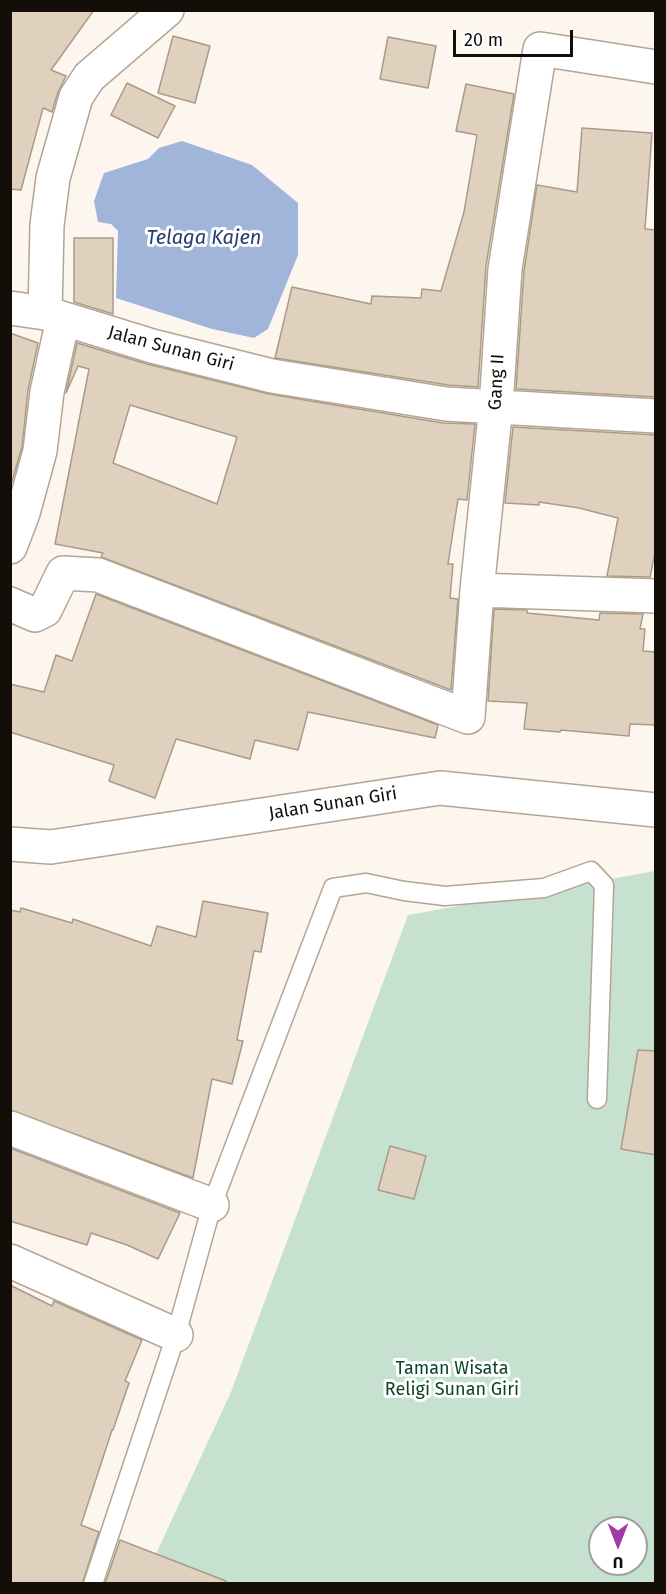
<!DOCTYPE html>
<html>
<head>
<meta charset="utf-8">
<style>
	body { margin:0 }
	#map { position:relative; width:666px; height:1594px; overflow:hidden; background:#fdf6ee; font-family:"Fira Sans",sans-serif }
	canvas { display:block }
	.frame { position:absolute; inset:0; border:12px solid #130e08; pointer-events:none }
	.north { position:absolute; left:588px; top:1516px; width:60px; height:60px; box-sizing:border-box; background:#fff; border:2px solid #a19f9c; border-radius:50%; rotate:180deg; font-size:16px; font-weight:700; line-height:24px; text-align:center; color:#130e08 }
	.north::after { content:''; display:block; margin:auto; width:21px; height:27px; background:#9c3ca4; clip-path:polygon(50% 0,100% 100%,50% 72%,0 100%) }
	.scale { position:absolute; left:453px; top:30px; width:120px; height:27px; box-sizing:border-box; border:3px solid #130e08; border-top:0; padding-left:8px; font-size:18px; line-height:21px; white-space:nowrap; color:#130e08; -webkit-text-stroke:4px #fff; paint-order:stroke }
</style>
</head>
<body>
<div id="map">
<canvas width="666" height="1594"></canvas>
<div class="frame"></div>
<div class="north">U</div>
<div class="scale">20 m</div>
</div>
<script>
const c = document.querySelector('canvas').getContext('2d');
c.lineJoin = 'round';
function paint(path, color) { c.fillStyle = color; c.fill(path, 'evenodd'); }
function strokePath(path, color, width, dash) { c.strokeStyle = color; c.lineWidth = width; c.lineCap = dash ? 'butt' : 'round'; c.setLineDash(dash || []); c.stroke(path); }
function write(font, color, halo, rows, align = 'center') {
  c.font = font + ' "Fira Sans",sans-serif'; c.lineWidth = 6; c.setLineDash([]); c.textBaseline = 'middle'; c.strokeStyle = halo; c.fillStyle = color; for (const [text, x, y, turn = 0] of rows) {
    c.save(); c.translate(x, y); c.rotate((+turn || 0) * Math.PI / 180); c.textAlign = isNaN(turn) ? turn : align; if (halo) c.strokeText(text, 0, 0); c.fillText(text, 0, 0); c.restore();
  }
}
const green = new Path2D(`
	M655,871v712l-513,1 89,-192 177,-477zM600,1528h36v36h-36z`);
const water = new Path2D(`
	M182,141l70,24 46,38v52l-30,74 -14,9 -42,-9 -96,-31 2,-67 -7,-7 -13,-2 -4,-21 10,-28 44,-14 11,-11z`);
const building = new Path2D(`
	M10,10h84l-43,60 15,6 -8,16 -6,20 -9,-4 -22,82 -11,-1z
	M173,36l37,10 -15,57 -37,-10z
	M388,37l48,9 -8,42 -48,-9z
	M127,83l48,23 -17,32 -47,-23z
	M466,84l48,10 -28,172 -8,121 -30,-2 -173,-27 17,-71 79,17 1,-8 49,2 1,-9 19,2 23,-79 13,-77 -21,-4z
	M582,128l70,5 -7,96 11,1v167l-140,-8 8,-118 13,-86 40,7z
	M74,238h39v76l-39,-12z
	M10,333l28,10 -10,47 -6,57 -12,41z
	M77,343l70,21 122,30 174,29 32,1 -8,76 -9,-1 -10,65h5l-3,34 8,1 -7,91 -350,-133 2,-4 -48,-9 34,-175 -11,-3 -12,27zM130,405l107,32 -20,67 -104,-41z
	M513,427l143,8v113l-6,29 -43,-1 11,-58 -39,-10 -40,-6v3l-34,-2z
	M96,594l342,131 -3,13 -127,-26 -10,38 -43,-10 -5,19 -74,-20 -21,59 -46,-17 5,-16 -104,-33v-48l34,8 12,-37 16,6z
	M494,609l33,1v3l72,7 1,-7 43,1 -3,15h5l-2,22 13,1v73l-26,-1 -1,12 -68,-6 -1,2 -36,-3 3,-26 -39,-2z
	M203,901l65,12 -7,39 -7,-1 -17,89 6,1 -11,43 -20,-5 -19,99 -183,-68v-200l10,2 1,-4 51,15 1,-4 78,27 6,-20 39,11z
	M638,1050l18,1v104l-35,-6z
	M390,1146l36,10 -12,43 -36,-9z
	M10,1148l170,65 -22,46 -31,-14 -36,-12 -4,12 -77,-24z
	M10,1285l42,21 2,-5 88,39 -17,41 4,2 -16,47h-1l-31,95 18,7 -17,52h-72z
	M120,1540l106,41 -1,3h-120z`);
const lane = new Path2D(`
	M93,1584l83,-249 36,-130 121,-317 33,-5 38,8 41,5 99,-8 47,-17 13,14 -7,214`);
const street = new Path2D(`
	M167,10l-78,67 -13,20 -23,81 -6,47 -2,88 107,33 120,30 174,28 210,12
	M10,308l35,5
	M10,547l13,-34 17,-62 7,-59 16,-73
	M477,590l179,6
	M10,604l25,11 10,-5 18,-37 35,2 370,142 9,-127 19,-184 9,-137 35,-220 116,18
	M10,1128l202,77
	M10,1261l166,74`);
const secondary = new Path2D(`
	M10,844l41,3 389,-59 216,22`);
const streetNames = [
	["Jalan Sunan Giri",171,349,15],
	["Gang II",497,382,-87],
	["Jalan Sunan Giri",333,804,-9]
];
const parkNames = [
	["Taman Wisata",452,1369],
	["Religi Sunan Giri",452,1390]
];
const waterNames = [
	["Telaga Kajen",204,238]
];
paint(green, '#c6e1cf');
paint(water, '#a1b5db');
paint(building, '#e0d1be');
strokePath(building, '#aa9b89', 1.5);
strokePath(lane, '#b4a593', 21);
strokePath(street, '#b4a593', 36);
strokePath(secondary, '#b4a593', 36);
strokePath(lane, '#fff', 18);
strokePath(street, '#fff', 33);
strokePath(secondary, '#fff', 33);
write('18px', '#130e08', '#fff', streetNames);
write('18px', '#0e432a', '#fff', parkNames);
write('italic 20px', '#273d6e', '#fff', waterNames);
</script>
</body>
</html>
